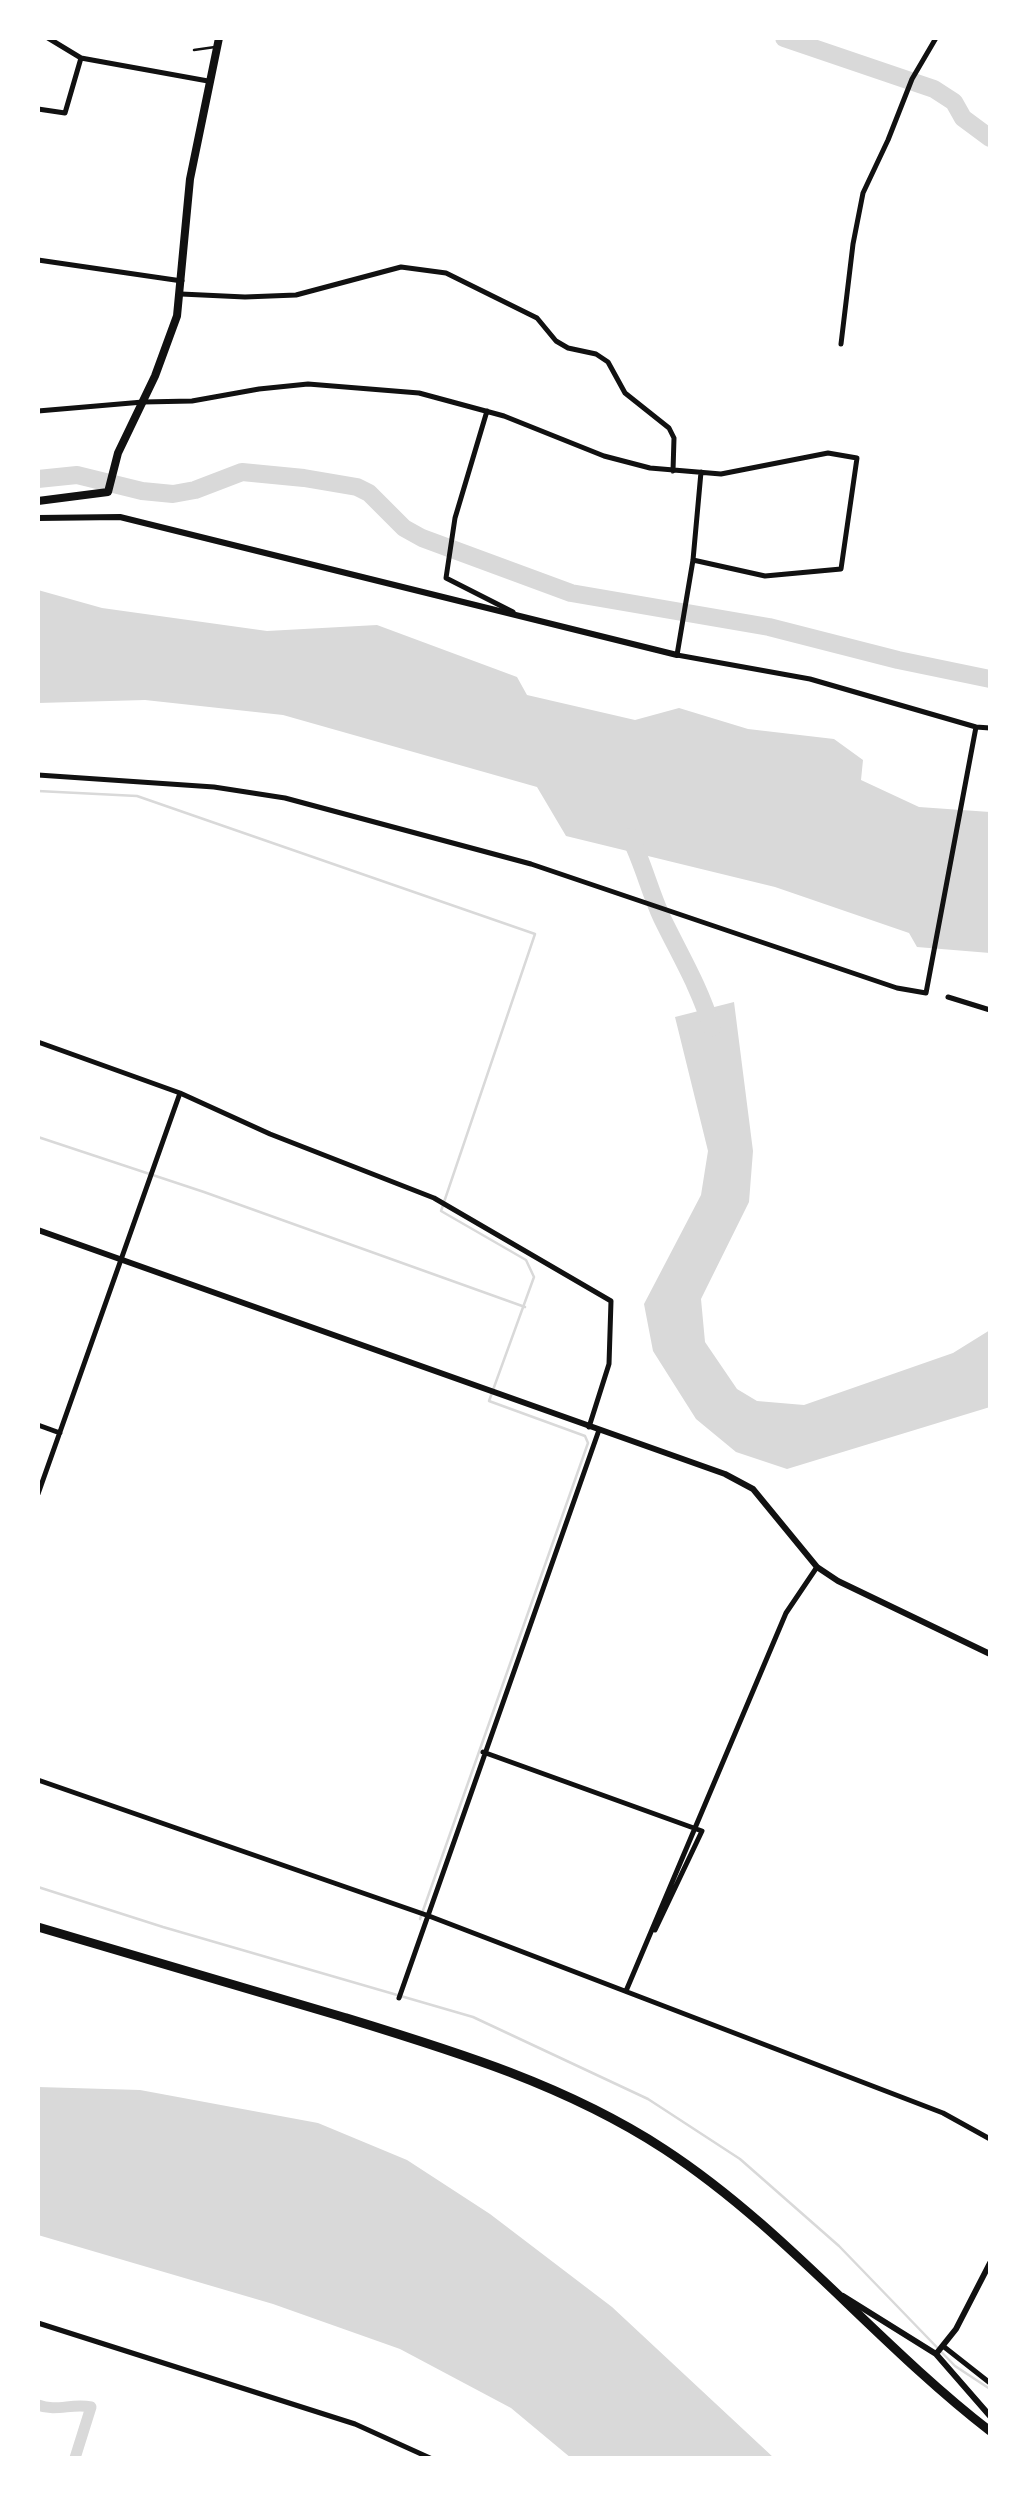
<!DOCTYPE html>
<html>
<head>
<meta charset="utf-8">
<style>
	body { margin:0 }
	#map { position:relative; width:1028px; height:2496px; overflow:hidden; background:#fff; font-family:Mulish,sans-serif }
	canvas { display:block }
	.frame { position:absolute; inset:0; border:40px solid #fff; pointer-events:none }
</style>
</head>
<body>
<div id="map">
<canvas width="1028" height="2496"></canvas>
<div class="frame"></div>
</div>
<script>
const c = document.querySelector('canvas').getContext('2d');
c.lineJoin = 'round';
function paint(path, color) { c.fillStyle = color; c.fill(path, 'evenodd'); }
function strokePath(path, color, width, dash) { c.strokeStyle = color; c.lineWidth = width; c.lineCap = dash ? 'butt' : 'round'; c.setLineDash(dash || []); c.stroke(path); }
const water = new Path2D(`
	M38,590l64,18 165,23 110,-6 140,52 10,18 108,25 44,-12 69,21 86,10 29,21 -2,20 58,27 71,5v141l-73,-6 -8,-14 -134,-46 -209,-51 -29,-49 -254,-72 -138,-15 -107,3z
	M734,1002l19,149 -4,51 -48,97 4,43 32,47 20,12 47,4 149,-52 37,-23v77l-203,62 -51,-17 -40,-33 -43,-68 -9,-47 57,-109 7,-44 -33,-134z
	M38,2087l102,3 178,33 89,37 83,54 122,93 162,151h-203l-60,-50 -111,-59 -127,-45 -235,-69z`);
const stream = new Path2D(`
	M38,791l99,5 398,138 -94,277 85,49 8,17 -45,124 96,35 3,7 -168,476
	M38,1137l166,55 321,115
	M38,1887l125,40 310,90 175,82 92,60 99,87 116,120 35,23`);
const canal = new Path2D(`
	M38,2405c18,7 34,-2 53,2l-16,51`);
const river = new Path2D(`
	M784,38l150,51 20,13 9,16 27,20
	M38,479l39,-4 65,16 31,3 22,-4 47,-18 62,6 53,9 12,6 35,35 18,10 149,55 198,34 129,33 92,19
	M630,837c13,26 20,55 32,81 19,39 37,68 50,110`);
const service = new Path2D(`
	M194,50l21,-3`);
const minor = new Path2D(`
	M48,38l33,20 127,23
	M38,109l27,4 16,-55
	M38,260l144,21
	M181,294l64,3 51,-2 105,-28 45,6 91,45 19,23 12,7 28,6 12,8 17,31 44,35 5,10 -1,33
	M841,344l12,-100 10,-51 25,-53 24,-61 24,-41
	M38,411l105,-9 49,-1 67,-12 49,-5 111,9 85,23 100,40 46,12 71,6 107,-21 29,5 -16,111 -76,7 -72,-16
	M487,411l-32,107 -9,60 67,34
	M701,472l-8,88 -16,95 133,24 166,48 14,1
	M38,775l176,12 71,11 246,66 366,124 29,5 50,-266
	M948,997l42,13
	M38,1042l142,51 90,41 164,64 177,103 -2,63 -20,63
	M38,1425l22,8
	M38,1494l142,-401
	M483,1752l219,79 -47,99
	M38,1780l391,136 514,197 47,26
	M626,1991l160,-378 31,-46
	M399,1998l200,-568
	M38,2323l317,101 75,34
	M943,2346l47,37`);
const tertiary = new Path2D(`
	M38,518l82,-1 557,138
	M38,1230l687,244 28,15 64,78 21,14 152,73
	M843,2296l93,58 54,62
	M936,2354l20,-25 34,-66`);
const secondary = new Path2D(`
	M38,501l70,-9 10,-39 37,-77 22,-60 13,-137 29,-141`);
const primary = new Path2D(`
	M38,1927c101,30 203,59 305,90 111,34 223,68 321,132 121,79 212,194 326,282`);
paint(water, '#d9d9d9');
strokePath(stream, '#d9d9d9', 2.5);
strokePath(canal, '#d9d9d9', 11);
strokePath(river, '#d9d9d9', 18);
strokePath(service, '#111', 2.5);
strokePath(minor, '#111', 5);
strokePath(tertiary, '#111', 6);
strokePath(secondary, '#111', 8);
strokePath(primary, '#111', 9);
</script>
</body>
</html>
